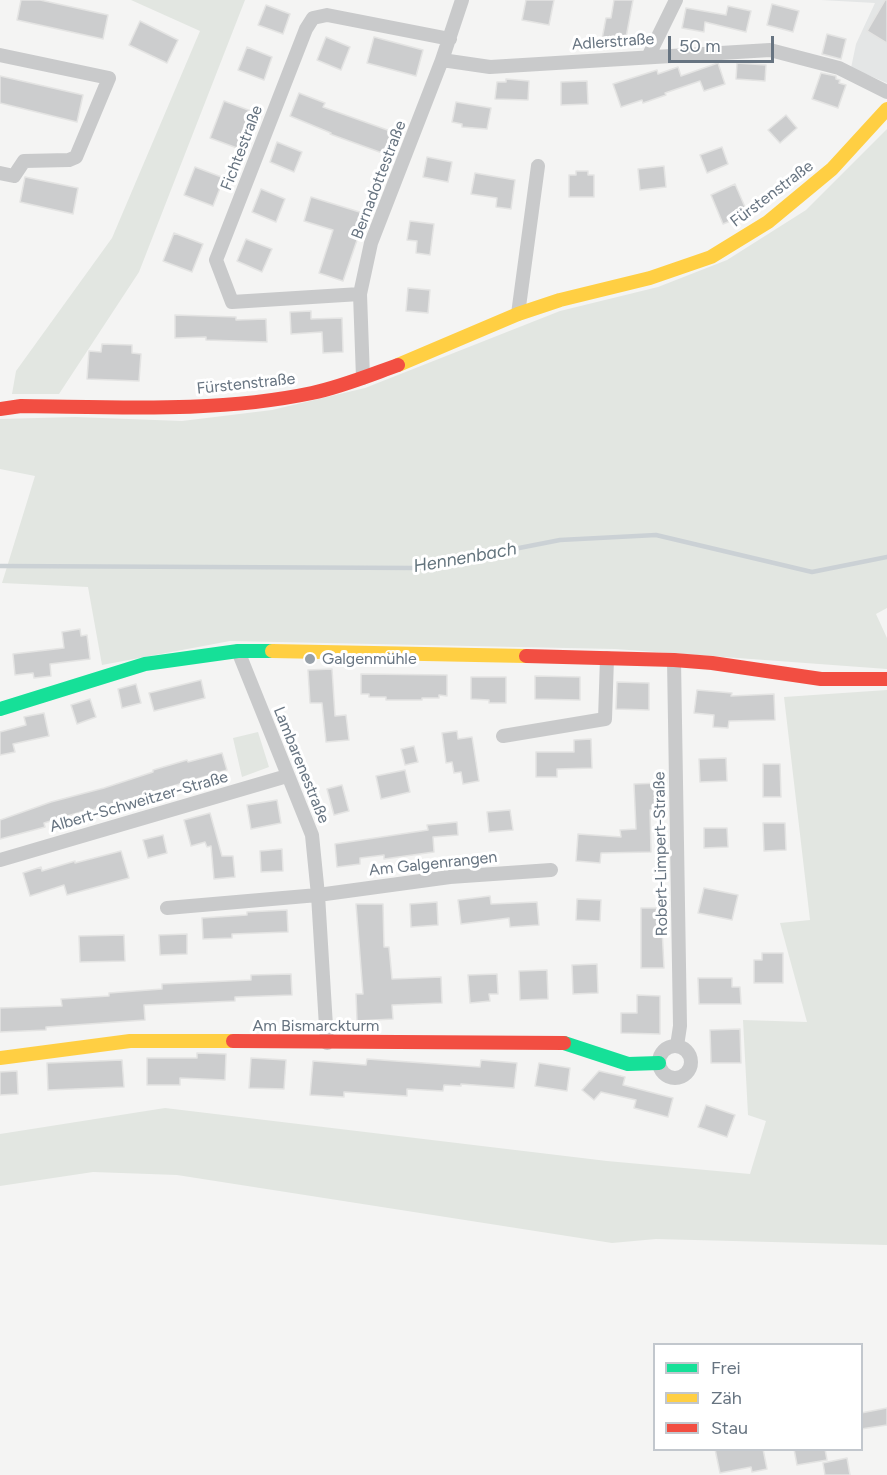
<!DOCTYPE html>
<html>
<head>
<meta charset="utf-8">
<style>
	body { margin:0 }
	#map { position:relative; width:887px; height:1475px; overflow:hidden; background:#f4f4f3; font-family:Figtree,sans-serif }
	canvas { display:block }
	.legend { position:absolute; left:653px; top:1343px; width:210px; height:108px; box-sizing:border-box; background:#fff; border:2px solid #c2c7cd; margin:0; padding:8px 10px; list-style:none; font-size:18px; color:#677481 }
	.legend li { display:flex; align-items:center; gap:12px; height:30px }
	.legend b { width:30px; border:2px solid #c2c7cd }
	.scale { position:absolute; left:668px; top:36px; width:106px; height:27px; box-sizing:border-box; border:3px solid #677481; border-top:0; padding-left:8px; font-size:18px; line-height:21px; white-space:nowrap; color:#677481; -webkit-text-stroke:4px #fff; paint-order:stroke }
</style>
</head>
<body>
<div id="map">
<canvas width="887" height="1475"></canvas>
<ul class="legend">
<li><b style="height:8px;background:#16e098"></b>Frei</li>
<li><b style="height:8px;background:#ffcf43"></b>Zäh</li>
<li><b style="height:8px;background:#f24e42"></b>Stau</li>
</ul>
<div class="scale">50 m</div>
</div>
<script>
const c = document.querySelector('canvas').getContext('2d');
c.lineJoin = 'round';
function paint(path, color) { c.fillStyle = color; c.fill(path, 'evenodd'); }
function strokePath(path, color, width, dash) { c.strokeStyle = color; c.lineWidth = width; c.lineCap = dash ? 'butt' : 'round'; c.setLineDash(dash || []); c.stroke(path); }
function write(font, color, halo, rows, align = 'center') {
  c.font = font + ' Figtree,sans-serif'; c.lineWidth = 6; c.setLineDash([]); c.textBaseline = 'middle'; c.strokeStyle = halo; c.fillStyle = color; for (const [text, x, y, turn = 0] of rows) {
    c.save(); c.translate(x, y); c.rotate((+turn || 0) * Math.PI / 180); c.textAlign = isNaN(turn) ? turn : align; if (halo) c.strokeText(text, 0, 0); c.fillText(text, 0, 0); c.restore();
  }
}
const built = new Path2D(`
	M821,0h66v83l-36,-15 5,-24 19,-41z`);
const green = new Path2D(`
	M131,0h114l-106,272 -80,122h-47l4,-23 96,-133 88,-207z
	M887,129v479l-11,6 11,24v31l-272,-20 -385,-8 -128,24 -14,-78 -86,-4 33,-107 -35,-7v-50l75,-2 107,4 90,-11 93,-22 195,-77 98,-24 69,-27 79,-50z
	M887,690v555l-231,-6 -44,4 -435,-68 -84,-3 -93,14v-52l165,-26 442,53 143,13 16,-53 -18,-6 -5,-95 64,2 -27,-99 30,-3 -26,-223z
	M258,732l11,35 -27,10 -9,-39z`);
const stream = new Path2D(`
	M0,566l417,2 143,-28 96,-5 156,37 75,-15`);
const building = new Path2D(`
	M21,0h19l68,15 -5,24 -86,-19z
	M526,0h28l-5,25 -27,-5z
	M614,0h19l-8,43 -23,-4 4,-21h5z
	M885,0h2v43l-20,-12z
	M772,4l27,7 -6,21 -26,-7z
	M266,5l24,9 -7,20 -25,-9z
	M728,6l23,5 -5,21 -41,-10 -1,10 -22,-4 4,-20 40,7z
	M140,21l38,19 -11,23 -38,-18z
	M827,34l19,5 -5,20 -19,-5z
	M326,37l24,10 -9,23 -24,-10z
	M374,37l49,13 -7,26 -49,-13z
	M247,47l25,10 -8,23 -26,-10z
	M718,63l7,21 -21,7 -4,-10 -35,12 1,2 -23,8 -1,-3 -21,7 -8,-23 44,-14 1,4 20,-7 3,9z
	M737,63l29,2 -1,16 -29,-2z
	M821,73l15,3v3l4,1 -1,3 7,2 -8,23 -26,-9z
	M0,76l83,19 -6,27 -77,-19z
	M506,79l23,2 -1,19 -33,-1 2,-17h9z
	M587,81l1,23 -27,1v-23z
	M299,93l26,10 -2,4 70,25 -8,22 -55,-20 1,-1 -41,-17z
	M224,101l27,10 -14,37 -27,-10z
	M456,102l35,6 -4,21 -25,-2v-3l-10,-2z
	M786,115l11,13 -17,15 -12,-13z
	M277,142l25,10 -8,20 -24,-10z
	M722,147l6,17 -21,9 -7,-18z
	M427,157l25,5 -4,20 -25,-5z
	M664,166l2,21 -26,3 -2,-21z
	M195,167l29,11 -11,28 -29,-11z
	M576,171h12v4h6v22h-25v-22h7z
	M475,173l40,7 -4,29 -15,-2 1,-9 -26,-4z
	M25,177l53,11 -5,26 -53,-12z
	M735,184l13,30 -25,10 -12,-29z
	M261,189l24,10 -9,23 -24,-10z
	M311,197l55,17 -23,67 -24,-8 14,-43 -29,-9z
	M410,221l24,3 -4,31 -14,-2 1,-12 -10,-1z
	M174,233l29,11 -11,28 -29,-11z
	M246,239l26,10 -10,23 -25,-11z
	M408,288l22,2 -2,23 -22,-2z
	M311,311v8l31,-1 1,34 -20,1 -1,-21 -31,2 -1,-22z
	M175,315l61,2v3l30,-1 1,23 -61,-2v-3l-31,1z
	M102,344l30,1v8l9,1 -2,27 -52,-2 2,-28 12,1z
	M80,629l1,7 6,-1 3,24 -40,5 1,12 -17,2 -1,-5 -18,2 -2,-21 51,-6 -2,-16z
	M332,669l3,47 11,-1 3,25 -23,2 -4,-39h-12l-2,-33z
	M361,674l86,1v21l-8,-1v3h-17v2h-36v-3h-17v-3h-8z
	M535,676l45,1v23l-45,-1z
	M471,677h35v26h-17v-3l-18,-1z
	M201,680l4,18 -51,13 -5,-18z
	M617,682l32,1v27l-33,-1z
	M136,684l5,19 -19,5 -4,-19z
	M697,690l35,3 -1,3 43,-2 1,26 -46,1 -1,7 -15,-1 1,-12 -20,-2z
	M90,699l6,18 -19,7 -6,-19z
	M44,713l5,23 -36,8 2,8 -15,3v-23l26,-7 -2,-8z
	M457,731l1,8 14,-2 7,44 -16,3 -2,-12 -7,1 -2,-11 -6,1 -4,-30z
	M591,739l1,29 -35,1v8h-21v-25h38v-12z
	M414,746l4,16 -13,3 -4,-16z
	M222,753l5,17 -135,40 -1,-1 -47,14 1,4 -45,12v-19l51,-18 53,-14 49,-16v-2l34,-10 1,2z
	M726,758l1,23 -27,1 -1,-23z
	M763,764h17l1,33h-18z
	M405,770l5,22 -29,7 -5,-23z
	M660,783l1,27h-11l1,42 -50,1 -1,10 -24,-2 2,-27 43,3 -1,-7 16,-1 -2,-45z
	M342,785l7,26 -15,4 -7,-26z
	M277,800l4,23 -30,6 -4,-24z
	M510,810l3,20 -24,2 -2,-20z
	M210,813l12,43h11l2,21 -21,2 -3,-33 -4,1 -2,-5 -14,4 -7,-26z
	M457,822l1,13 -25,2 1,15 -50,7v-4l-24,3v6l-23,3 -2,-23 93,-14 -1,-5z
	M763,823h22l1,27 -22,1z
	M704,828h23l1,19 -24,1z
	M163,835l4,18 -19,5 -5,-18z
	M282,849l1,22 -22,1 -1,-21z
	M121,851l8,27 -62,17 -3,-10 -34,11 -7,-23 18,-6 1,4 33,-10v2z
	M704,888l34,7 -6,25 -34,-7z
	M490,896l1,8 46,-2 2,23 -29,2 -1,-9 -48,6 -3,-24z
	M577,899l24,1 -1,21 -24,-1z
	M437,902l1,23 -27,2 -1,-23z
	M356,904h27l1,43h5l3,32 49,-2 1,26 -50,2 1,14 -36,2 -1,-27h7z
	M641,908h20l3,60h-23z
	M287,910l1,22 -56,2v4l-29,1 -1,-21 45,-3v-3z
	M187,934v20l-27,1 -1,-20z
	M124,935l1,26 -45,1 -1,-26z
	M762,953h21v30h-29v-23h8z
	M597,964l1,29 -25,1 -1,-29z
	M547,970l1,29 -28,1 -1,-29z
	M291,974l1,21 -57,2v4l-91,4 1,15 -99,7v3l-46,2v-24l62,-2 -1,-7 48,-3v-3l53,-4v-5l89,-4v-5z
	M497,974l1,20h-9l1,7 -20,2 -2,-28z
	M698,978h34v9h8l1,17h-42z
	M637,995l23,1v38l-39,-1v-20h16z
	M740,1029l1,34h-30l-1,-33z
	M197,1053l29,1 -1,26 -45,-2v7h-33v-27h50z
	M251,1058l35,2 -2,29 -35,-1z
	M367,1059l113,8 1,-7 36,3 -3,25 -53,-4v2l-17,-1 -1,6 -36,-2v7l-63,-4v5l-34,-2 3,-34 53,4z
	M122,1060l2,27 -76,3 -1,-27z
	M539,1063l31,5 -3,23 -32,-5z
	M17,1071l1,23 -18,1v-23z
	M599,1071l26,6 -2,8 50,13 -5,19 -34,-9 2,-8 -35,-8 -7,8 -12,-10z
	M706,1105l29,10 -8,22 -29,-10z
	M887,1408v17l-26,4v-16z
	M715,1449h48l4,20 -15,3 -1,-5 -31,6z
	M794,1449h31l2,11 -30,5z
	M847,1458l3,17h-25l-2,-12z`);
const street = new Path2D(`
	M0,55l109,23 -33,79 -7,3 -45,1 -10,15 -14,-3
	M648,57l28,-57
	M442,60l48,7 280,-17 69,18 48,24
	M360,294l-128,8 -16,-42 90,-231 7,-11 14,-3 123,24
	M518,314l20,-148
	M363,378l-3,-84 11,-51 71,-183 20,-60
	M238,651l74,184 6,60 9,148
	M674,660l6,366 -3,20
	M503,736l102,-17 2,-61
	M0,860l287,-84
	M167,908l151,-13 132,-18 101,-7
	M659 1062a16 16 0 1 1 32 0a16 16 0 1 1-32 0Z`);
const fast = new Path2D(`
	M0,709l145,-45 93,-13h34
	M564,1043l64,21 31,-1`);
const slow = new Path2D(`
	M398,365l120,-51 42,-14 90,-22 61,-21 57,-35 64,-53 55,-60
	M272,651l254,5
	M0,1058l130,-17h103`);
const jam = new Path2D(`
	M0,409l21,-3c96,1 196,7 291,-13 29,-6 58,-18 86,-28
	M526,656l148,4 38,3 109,16h66
	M233,1041l331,2`);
const markers = [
	[310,659,6,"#98a1a9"]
];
const streetNames = [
	["Adlerstraße",613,42,-4],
	["Fichtestraße",242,148,-69],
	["Bernadottestraße",379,180,-69],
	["Fürstenstraße",772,194,-37],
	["Fürstenstraße",246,384,-6],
	["Lambarenestraße",301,765,68],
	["Albert-Schweitzer-Straße",139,802,-16],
	["Robert-Limpert-Straße",661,854,-91],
	["Am Galgenrangen",433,864,-6],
	["Am Bismarckturm",316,1026]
];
const poiNames = [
	["Galgenmühle",322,659]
];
const waterNames = [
	["Hennenbach",465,558,-10]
];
paint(built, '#e4e6e6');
paint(green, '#e2e6e1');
strokePath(stream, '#cbd1d5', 4.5);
paint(building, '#cccdce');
strokePath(building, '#e4e4e3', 1.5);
strokePath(street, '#c9cacb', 14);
strokePath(fast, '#16e098', 14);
strokePath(slow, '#ffcf43', 14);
strokePath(jam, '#f24e42', 14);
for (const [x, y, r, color] of markers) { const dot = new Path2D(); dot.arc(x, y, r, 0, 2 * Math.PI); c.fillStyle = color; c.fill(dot); strokePath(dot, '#fff', 2); }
write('16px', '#677481', '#fff', streetNames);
write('16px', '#677481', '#fff', poiNames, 'left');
write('italic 18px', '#63747d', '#fff', waterNames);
</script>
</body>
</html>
